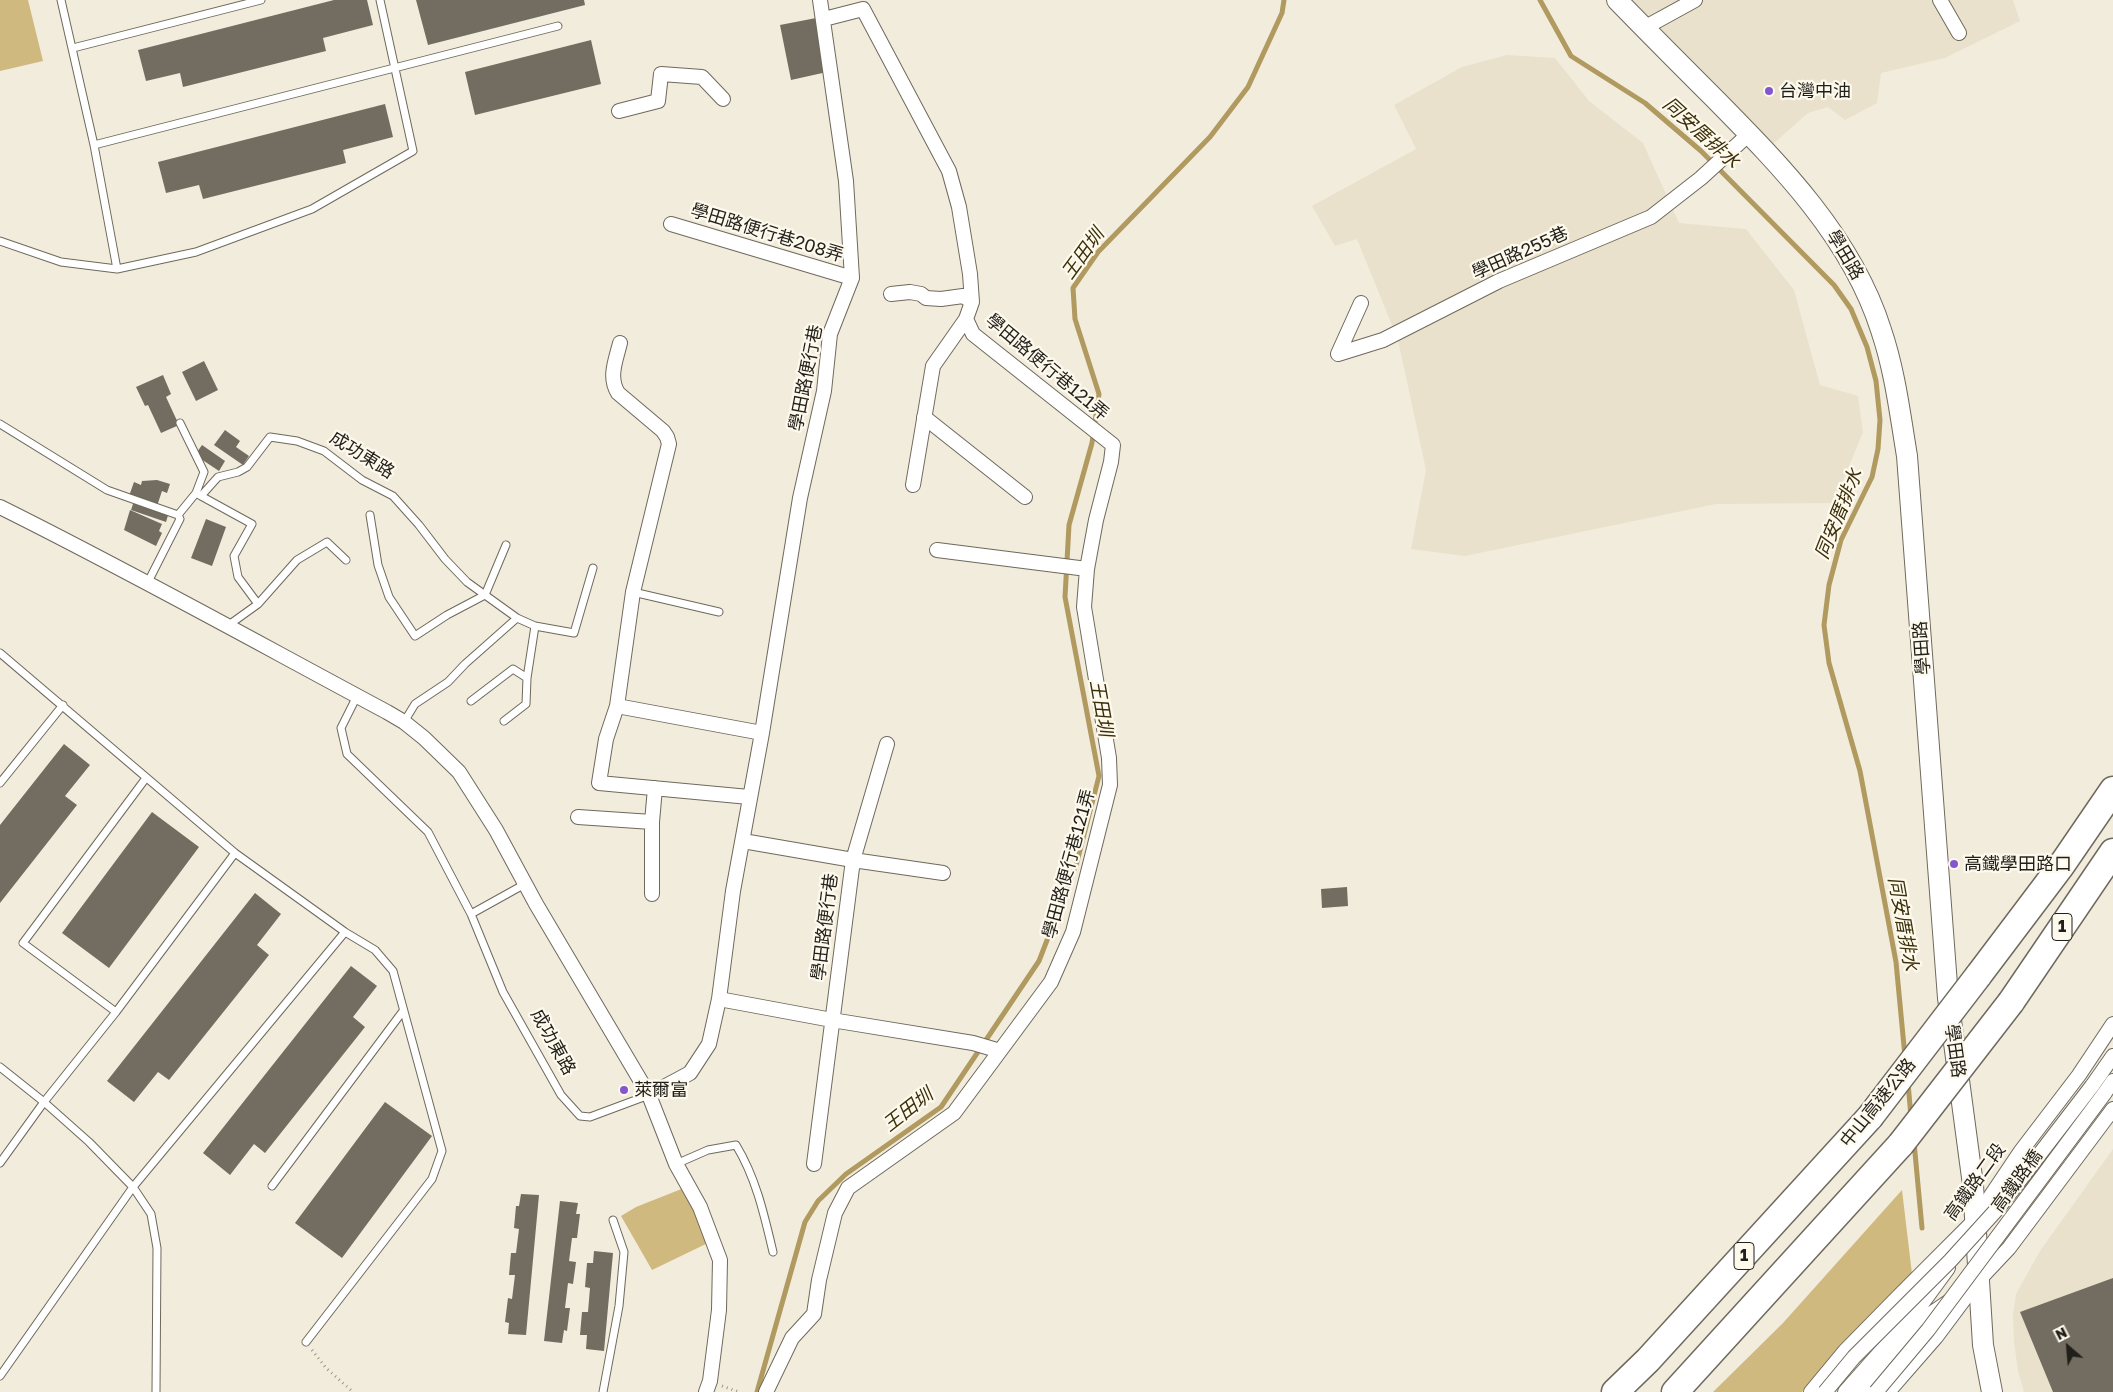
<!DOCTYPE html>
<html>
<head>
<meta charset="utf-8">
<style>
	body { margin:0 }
	#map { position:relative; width:2113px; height:1392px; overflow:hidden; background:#f2ecdd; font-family:"Golos Text",sans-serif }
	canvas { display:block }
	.north { position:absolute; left:2043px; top:1322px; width:50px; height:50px; -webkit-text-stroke:4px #fef9ed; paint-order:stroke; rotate:333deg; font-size:14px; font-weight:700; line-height:20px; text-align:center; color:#211f1a }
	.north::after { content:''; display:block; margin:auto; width:18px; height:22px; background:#211f1a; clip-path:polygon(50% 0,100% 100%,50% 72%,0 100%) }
</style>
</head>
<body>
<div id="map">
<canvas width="2113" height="1392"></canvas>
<div class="north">N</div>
</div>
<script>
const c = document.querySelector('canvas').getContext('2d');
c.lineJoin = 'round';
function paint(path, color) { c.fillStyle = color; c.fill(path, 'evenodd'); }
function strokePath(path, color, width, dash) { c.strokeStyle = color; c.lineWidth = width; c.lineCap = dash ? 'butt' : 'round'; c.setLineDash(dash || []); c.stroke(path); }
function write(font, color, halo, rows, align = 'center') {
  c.font = font + ' "Golos Text","Noto Sans TC",sans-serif'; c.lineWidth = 4.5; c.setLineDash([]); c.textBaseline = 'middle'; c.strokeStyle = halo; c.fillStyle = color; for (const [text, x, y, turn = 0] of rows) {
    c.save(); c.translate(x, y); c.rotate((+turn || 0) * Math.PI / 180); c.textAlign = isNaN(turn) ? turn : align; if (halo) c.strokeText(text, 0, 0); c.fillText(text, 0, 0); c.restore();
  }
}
const built = new Path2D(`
	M1629,0h384l7,21 -75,37 -64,15 -4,30 -32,17 -17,-13 -20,6 -36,32z
	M1507,55l48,3 34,43 54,42 36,80 67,6 48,61 26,95 38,11 5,36 -29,71 -118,1 -251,52 -54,-7 15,-79 -28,-130 -41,-101 -22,7 -23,-40 104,-57 -22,-44 68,-38z
	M2113,1149v243h-89l-6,-21 -4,-29 -1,-27 3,-21 24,-43z`);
const green = new Path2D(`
	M0,0h28l15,61 -43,10z
	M684,1188l26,54 -58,28 -31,-54 15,-9z
	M1902,1190l10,84 -77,77 -33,41h-89l70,-69z`);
const stream = new Path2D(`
	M1540,0l31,56 74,47 56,48 133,134 17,24 16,38 9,34 4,39 -2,29 -6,28 -31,63 -12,45 -5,40 5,38 31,108 36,191 9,95
	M1908,1083l3,34
	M1914,1142l8,86
	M757,1392l48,-170 13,-21 28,-27 95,-67 98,-146 38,-99 22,-86 -34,-179 4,-72 23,-82 7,-49 -24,-75 -2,-31 25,-36 112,-115 38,-50 34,-74 2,-13`);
const building = new Path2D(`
	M334,0h33l6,25 -50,13 3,13 -143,36 -3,-14 -34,8 -8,-31z
	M416,0h168l1,5 -157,40z
	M816,18l11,54 -36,8 -11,-55z
	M591,40l10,44 -126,31 -10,-43z
	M385,104l8,33 -50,13 3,13 -143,36 -4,-14 -33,8 -8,-31z
	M204,361l14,29 -22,11 -14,-29z
	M163,375l8,19 -5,3 13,28 -18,8 -13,-28 -3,1 -9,-19z
	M225,430l15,11 -4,6 13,9 -6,9 -29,-20z
	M202,445l23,16 -6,10 -24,-16z
	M157,480l13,4 -3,9 -5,-2 -5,15 -28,-10 5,-14 7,3 1,-4z
	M134,501l35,11 -3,10 -35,-12z
	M130,510l32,14 -3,7 3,2 -6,13 -32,-16z
	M206,519l20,8 -14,39 -21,-8z
	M64,744l26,21 -25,31 12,9 -77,98v-78z
	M152,812l47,35 -90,121 -47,-35z
	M1347,887l1,19 -26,2 -1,-19z
	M255,893l26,21 -24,31 12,10 -100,125 -11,-8 -24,30 -27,-21z
	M351,966l26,20 -24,31 12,10 -100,126 -11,-9 -24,31 -27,-22z
	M385,1102l47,34 -90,122 -47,-35z
	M521,1194l18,1 -13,140 -18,-1 1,-11 -4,-1 3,-24 4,1 3,-24h-6l2,-22h5l3,-24 -5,-1 2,-22h3z
	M560,1201l18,2 -2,11h4l-3,24h-5l-3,23 7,1 -3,22 -5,-1 -3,25h5l-3,23 -3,-1 -2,13 -18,-2z
	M594,1251l19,2 -9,98 -18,-2 1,-14h-7l2,-23h6l2,-24 -5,-1 2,-24h6z
	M2113,1278v114h-60l-33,-80z`);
const path = new Path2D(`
	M312,1350l14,18 27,24
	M722,1386l17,6`);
const lane = new Path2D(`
	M61,0l33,145 23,124
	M73,48l188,-48
	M94,145l464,-119
	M0,241l61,21 56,7 79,-17 116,-43 101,-58 -33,-151
	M180,423l24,49 -8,21
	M0,424l107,66 71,25 18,-22 5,3 17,-19 20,-5 9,-5 23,-30 27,4 27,10 38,29 31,16 26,29 26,34 22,23 50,36 -52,46 -17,18 -33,22 -11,18
	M201,496l51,28 -18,32 4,21 20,27
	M370,515l8,50 11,32 26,39 32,-21 38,-20 21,-50
	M148,582l32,-63 -2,-4
	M633,592l86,20
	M517,618l18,8 39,7 19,-65
	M226,627l32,-23 39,-44 30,-18 19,18
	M0,653l235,200 110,79 30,18 18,21 49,180 -10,28 -126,163
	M357,696l-16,32 6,26 81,78 43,82
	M471,701l42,-32 14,9
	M504,721l22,-17 1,-26 8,-52
	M0,783l63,-78
	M525,884l-54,30 32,78 58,103 19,21 10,1 59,-22
	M116,1012l-93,-69 123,-165
	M0,1067l44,35 45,40 44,45 18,27 6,34 -1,144
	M0,1163l44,-61 72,-90 119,-159
	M676,1164l32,-14 28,-5c20,33 28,69 37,107
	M272,1186l131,-175
	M0,1376l133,-189 212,-255
	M603,1392l16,-86 5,-54 -11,-32`);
const street = new Path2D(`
	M1940,0l19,33
	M1644,28l51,-28
	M619,111l39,-10 3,-27 41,3 21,22
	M671,224l181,54
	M891,294l19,-2 11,2 5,4 15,1 22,-3 9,6
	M1361,303l-23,51 45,-14 116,-59 152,-64 50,-39 48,-44
	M620,343c-4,17 -12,34 -2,50l45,38 4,6 2,7 -36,148 -16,114 145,27
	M924,417l101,80
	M913,485l20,-119 33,-47
	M0,507c131,65 258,136 387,205l17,10 20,16 35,34 37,58 40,74 113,191 27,69 24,43 20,53 -1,50 -9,71 -4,11
	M937,550l150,19
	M617,706l-11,33 -7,44 150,14
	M887,744l-34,116 90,13
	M578,817l74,5
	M743,841l110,19 -39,304
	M652,894v-72l3,-34
	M719,999l113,21 141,23 27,8
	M2092,1086l21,-30
	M2104,1094l9,-13
	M649,1095l41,-22 19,-29 10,-45 14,-108 29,-158 38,-235 24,-107 6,-57 22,-56 -6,-97 -26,-181
	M766,1392l26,-54 22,-24 5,-34 16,-67 13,-25 106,-75 97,-131 22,-50 37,-147 -1,-27 -25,-151 3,-38 9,-49 15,-58 2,-17 -140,-111 -7,-15 6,-17 -2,-28 -11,-67 -10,-36 -86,-162 -39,10
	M1811,1392l34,-41 54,-55 75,-75 47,-70 58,-76 34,-51
	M1845,1392l70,-79 33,-45
	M1861,1392l62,-73 25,-17
	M1888,1392l48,-55 41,-55 32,-34 104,-139`);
const secondary = new Path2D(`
	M1617,0c32,33 65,66 98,99 66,67 137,139 166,231 14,41 19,84 26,126l41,542 25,187 10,160 9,47`);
const highway = new Path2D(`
	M1978,976l83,-110 52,-76
	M2011,1002l102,-150
	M1615,1392l33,-32 222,-243
	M1675,1392l226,-248`);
const streetBridge = new Path2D(`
	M1825,1392l29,-35 96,-96 49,-54 93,-121
	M1876,1392l52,-62 176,-236`);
const highwayBridge = new Path2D(`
	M1870,1117l108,-141
	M1901,1144l110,-142`);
const markers = [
	[1769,91,5,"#8555cd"],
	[1954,864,5,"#8555cd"],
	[624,1090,5,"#8555cd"]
];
const shields = [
	[2062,927,20],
	[1744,1256,20]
];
const shieldNames = [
	["1",2062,927],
	["1",1744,1256]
];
const poiNames = [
	["台灣中油",1779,91],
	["高鐵學田路口",1964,864],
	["萊爾富",634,1090]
];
const streetNames = [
	["學田路便行巷208弄",767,233,17],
	["學田路255巷",1520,253,-24],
	["學田路",1845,255,59],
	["學田路便行巷121弄",1047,367,40],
	["學田路便行巷",806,378,-79],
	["成功東路",362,455,32],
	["學田路",1922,648,-94],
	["學田路便行巷121弄",1069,864,-75],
	["學田路便行巷",825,927,-83],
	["成功東路",553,1042,61],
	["學田路",1955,1051,82],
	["中山高速公路",1878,1103,-51],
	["高鐵路橋",2017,1181,-54],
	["高鐵路二段",1975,1182,-54]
];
const waterNames = [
	["同安厝排水",1701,133,42],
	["王田圳",1083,254,-54],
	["同安厝排水",1839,514,-68],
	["王田圳",1101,708,80],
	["同安厝排水",1903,924,80],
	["王田圳",908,1110,-38]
];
paint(built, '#e9e1cb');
paint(green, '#d0b97e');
strokePath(stream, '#b19a5f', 5);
paint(building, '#726d60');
strokePath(lane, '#6e695c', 9);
strokePath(street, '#6e695c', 16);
strokePath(secondary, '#6e695c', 22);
strokePath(highway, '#6e695c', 29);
strokePath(path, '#9b978c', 3, [1, 4]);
strokePath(lane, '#fff', 7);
strokePath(street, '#fff', 14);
strokePath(secondary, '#fff', 20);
strokePath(highway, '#fff', 26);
strokePath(streetBridge, '#6e695c', 16, []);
strokePath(highwayBridge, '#6e695c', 29, []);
strokePath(streetBridge, '#fff', 14);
strokePath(highwayBridge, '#fff', 26);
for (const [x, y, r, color] of markers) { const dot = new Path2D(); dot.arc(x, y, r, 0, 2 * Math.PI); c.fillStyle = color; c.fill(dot); strokePath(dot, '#fef9ed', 2); }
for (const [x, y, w] of shields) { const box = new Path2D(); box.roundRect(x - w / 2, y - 13.5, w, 27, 4); c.fillStyle = '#fef9ed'; c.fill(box); strokePath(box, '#211f1a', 1); }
write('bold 16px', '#211f1a', null, shieldNames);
write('18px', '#211f1a', '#fef9ed', poiNames, 'left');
write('18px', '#211f1a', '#fef9ed', streetNames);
write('italic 19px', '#3c300a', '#fef9ed', waterNames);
</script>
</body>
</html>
